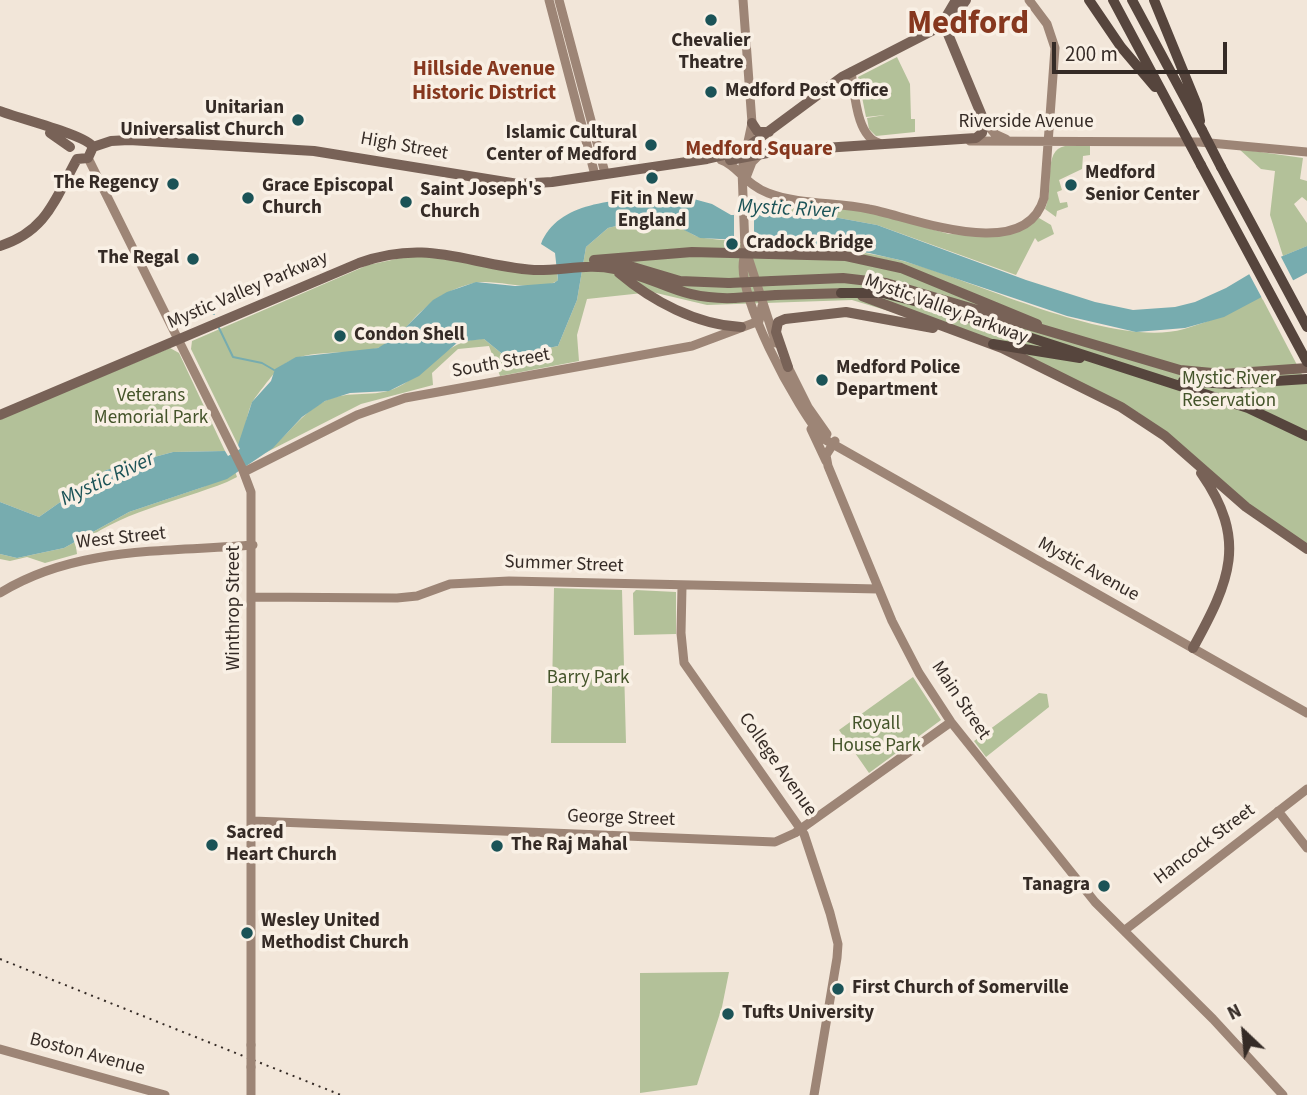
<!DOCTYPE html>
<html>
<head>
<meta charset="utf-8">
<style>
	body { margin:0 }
	#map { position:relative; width:1307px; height:1095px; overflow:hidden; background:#f2e6d9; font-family:"Source Sans 3",sans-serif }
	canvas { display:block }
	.north { position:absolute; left:1209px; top:997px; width:70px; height:70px; -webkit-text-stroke:5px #f9f0e5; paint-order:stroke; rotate:334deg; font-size:19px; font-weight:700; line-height:28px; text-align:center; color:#352b26 }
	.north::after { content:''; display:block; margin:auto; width:24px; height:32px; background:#352b26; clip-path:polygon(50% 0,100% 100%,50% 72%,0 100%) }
	.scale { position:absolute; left:1052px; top:42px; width:175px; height:32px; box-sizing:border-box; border:4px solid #352b26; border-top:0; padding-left:9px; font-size:21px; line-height:24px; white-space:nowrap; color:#352b26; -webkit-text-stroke:5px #f9f0e5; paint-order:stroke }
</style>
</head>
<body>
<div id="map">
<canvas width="1307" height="1095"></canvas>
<div class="north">N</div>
<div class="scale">200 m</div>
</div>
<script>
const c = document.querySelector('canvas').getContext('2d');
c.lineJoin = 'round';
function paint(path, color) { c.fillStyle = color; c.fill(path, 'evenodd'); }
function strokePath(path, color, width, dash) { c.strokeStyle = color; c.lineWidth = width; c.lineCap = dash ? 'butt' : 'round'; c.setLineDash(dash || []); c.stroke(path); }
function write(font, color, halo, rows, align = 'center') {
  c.font = font + ' "Source Sans 3",sans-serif'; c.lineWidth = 7; c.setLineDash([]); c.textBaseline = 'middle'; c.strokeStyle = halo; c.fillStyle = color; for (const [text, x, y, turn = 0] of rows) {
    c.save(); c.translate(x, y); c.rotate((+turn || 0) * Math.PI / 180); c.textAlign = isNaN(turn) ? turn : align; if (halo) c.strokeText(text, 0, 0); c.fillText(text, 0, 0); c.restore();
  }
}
const green = new Path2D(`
	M897,57l13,27 1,35h4v13l-39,4 -7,-7 -2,-11 18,-3 -19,2 -8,-40z
	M1065,146h25v9l-7,1 -1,13 -23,11 3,10 -5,2 3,11 7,-1 1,5 -11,4 -1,6 -11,-8c10,-22 -3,-59 20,-63z
	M1239,149l64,9 -3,21 7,2v20l-5,-4 -8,7 13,19v23l-24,10 -13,-41 5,-44 -14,-2z
	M781,201l88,11 80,22 38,1 52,-17 12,7 3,9 -16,8 -3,-4 -19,37 -139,-50 -60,-11 -32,-1z
	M628,223c16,1 36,0 52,5 9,3 14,9 24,10 69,8 131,5 199,23 74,20 209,88 281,68 28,-8 51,-19 77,-33l46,88v160l-57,-38 -111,-93 -124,-64 -163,-49 -145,5 -55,-13 -65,7 -10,36 2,26 -79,15 -11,-30 -31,3 -26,24 1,12 -72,19 -96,49c22,-16 36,-40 60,-52 24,-12 50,-2 73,-14 30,-15 50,-50 86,-48l22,18 52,-11 19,-46 9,-53 22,-19z
	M406,257h29l122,17 1,6c-18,15 -62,-2 -84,3 -20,5 -36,13 -51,27 -15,12 -25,32 -45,38 -34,10 -75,-4 -102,23 -4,5 -23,28 -25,34 -5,11 -6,31 -13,40l-47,-96 1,-8 176,-76z
	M170,348l9,5 46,98 -52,1 -67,18 -67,47 -39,-15v-83z
	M235,471l2,6 -10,5c-50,20 -109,30 -151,65l1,7 -32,9 -18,-6 -17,4 -10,-2v-5l17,4 47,-10 65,-36 74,-25z
	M554,588l68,2 4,153h-75z
	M636,590l40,2v42l-42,1 -1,-42z
	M913,677l28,43 -72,53 -30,-43z
	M1039,693l8,1 2,13 -63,50 -12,-16z
	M729,972l-7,35 -25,78 -57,8v-120z`);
const water = new Path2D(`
	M656,198h34l22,6 19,11 86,-1 60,11 149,55 69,22 38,8 42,-3 20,-5 31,-14 47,-28 34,-14v27l-83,44 -39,11 -49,4 -69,-16 -163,-55 -35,-8 -68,-10 -101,-5 -20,-10 -52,-5 -20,5 -22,19 -9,53 -19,46 -52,11 -22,-18 -26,3 -39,34 -30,15 -39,2 -25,8 -23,16 -29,31 -46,31 -98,33 -65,36 -47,10 -17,-4v-52l39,15 67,-47 67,-18 52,-1 3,5 12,-7 -2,-4 14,-43 19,-21 4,-12 21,-12 82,-9 19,-12 36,-36 14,-8 29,-10 39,4 39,-3 4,-3 -3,-27 -14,-9c17,-43 75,-44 115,-46z`);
const pier = new Path2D(`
	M734,212l20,3v28l-20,-2z
	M1279,253l15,29 -31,18 -16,-30z`);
const stream = new Path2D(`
	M184,321l24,-11 6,4
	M219,328l14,29 29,6 12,7`);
const secondary = new Path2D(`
	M549,0l46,175
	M559,0l46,173
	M743,0l9,123 -10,47 3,78 31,95
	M851,72c4,21 5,64 28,71
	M984,121l11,13 11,5
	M970,141l229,1 108,10
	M88,158l154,310 9,24v553
	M721,160c16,5 25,25 47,33 32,12 68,9 101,16 43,8 156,56 175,-11l11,-150 -8,-24 -18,-24
	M745,180l7,-18 8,-8
	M746,253c-18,31 54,161 78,186l483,274
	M785,361l23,46 19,27
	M811,429l15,32
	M835,441l-9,14 2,11 64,155 27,52 32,49 144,180 118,117 70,76
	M244,472l113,-57 48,-17 287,-52 67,-25 3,-15
	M682,587l-1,46 3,30 120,171 26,79 8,31 -1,14 -23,137
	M0,593c76,-47 167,-41 253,-48
	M253,597l144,1 20,-2 33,-12 59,-3 369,8
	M1278,811l29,37
	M253,821l522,21 20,-9 156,-111
	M1125,930l182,-141
	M0,1049l165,46
	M251,1067v28`);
const primary = new Path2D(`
	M943,22l13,-22
	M0,111c17,7 87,24 93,36
	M752,123l6,9h11
	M50,133l20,14
	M93,147l18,-6 18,-1 185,11 204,33 34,-2 155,-23 35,-8 100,-74 109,-56 15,-21
	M77,159l11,-1 5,-11
	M730,160l48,-9 198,-13 6,-5 2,-12 -41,-99
	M0,246c47,-15 55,-47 77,-87
	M594,260l98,-8 154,4 55,12 136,56
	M613,261l67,20 49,2
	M619,273c33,28 78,52 122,54
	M772,281l71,-3 43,5 294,87 43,4 84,-6
	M776,295l71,-2
	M862,296l140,52 119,59 44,29 81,71 61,42
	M788,367l-12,-35 2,-10 7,-3 61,-7 87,16
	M0,415l359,-152c71,-25 108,2 175,7 27,1 54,-7 81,-1 47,10 64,31 119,29
	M1193,648c37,-67 55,-108 8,-175`);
const highway = new Path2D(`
	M1089,0l32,47 34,40
	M1113,0l63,118
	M1132,0l70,130
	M1154,0l43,105 3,16
	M1201,165l106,197
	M1221,167l86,160
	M841,293h42l43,11 322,104 59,28
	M993,344l87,14
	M1183,381l46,3 78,-5`);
const rail = new Path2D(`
	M0,959l341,136`);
const secondaryBridge = new Path2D(`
	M251,1067v-22`);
const primaryBridge = new Path2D(`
	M729,283l43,-2
	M734,298l42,-3`);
const highwayBridge = new Path2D(`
	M1176,118l25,47
	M1202,130l19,37`);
const markers = [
	[711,20,7,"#1b5357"],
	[711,92,7,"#1b5357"],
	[298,120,7,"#1b5357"],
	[651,145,7,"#1b5357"],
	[652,178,7,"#1b5357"],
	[173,184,7,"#1b5357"],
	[1071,185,7,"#1b5357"],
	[248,198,7,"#1b5357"],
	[406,202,7,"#1b5357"],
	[732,244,7,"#1b5357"],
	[193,259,7,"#1b5357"],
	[340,336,7,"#1b5357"],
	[822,380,7,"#1b5357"],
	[212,845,7,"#1b5357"],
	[497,846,7,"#1b5357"],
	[1104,886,7,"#1b5357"],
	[247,933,7,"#1b5357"],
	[838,989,7,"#1b5357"],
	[728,1014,7,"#1b5357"]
];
const poiNames = [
	["Chevalier",711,42,"center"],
	["Theatre",711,64,"center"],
	["Medford Post Office",725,92],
	["Unitarian",284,109,"right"],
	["Universalist Church",284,131,"right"],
	["Islamic Cultural",637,134,"right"],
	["Center of Medford",637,156,"right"],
	["Medford",1085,174],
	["Senior Center",1085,196],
	["The Regency",159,184,"right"],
	["Grace Episcopal",262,187],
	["Church",262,209],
	["Saint Joseph's",420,191],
	["Church",420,213],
	["Fit in New",652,200,"center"],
	["England",652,222,"center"],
	["Cradock Bridge",746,244],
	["The Regal",179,259,"right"],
	["Condon Shell",354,336],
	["Medford Police",836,369],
	["Department",836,391],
	["Sacred",226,834],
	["Heart Church",226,856],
	["The Raj Mahal",511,846],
	["Tanagra",1090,886,"right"],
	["Wesley United",261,922],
	["Methodist Church",261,944],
	["First Church of Somerville",852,989],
	["Tufts University",742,1014]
];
const streetNames = [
	["Riverside Avenue",1026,123],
	["High Street",404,147,10],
	["Mystic Valley Parkway",248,291,-23],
	["Mystic Valley Parkway",946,310,20],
	["South Street",501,364,-10],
	["West Street",121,539,-6],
	["Summer Street",564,565,2],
	["Mystic Avenue",1088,570,29],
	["Winthrop Street",235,608,-90],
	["Main Street",960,701,56],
	["College Avenue",777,765,55],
	["George Street",621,819,2],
	["Hancock Street",1205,845,-37],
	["Boston Avenue",87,1055,15]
];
const parkNames = [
	["Mystic River",1229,380],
	["Reservation",1229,402],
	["Veterans",151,397],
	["Memorial Park",151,419],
	["Barry Park",588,679],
	["Royall",876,725],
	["House Park",876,747]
];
const neighbourhoodNames = [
	["Hillside Avenue",484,70],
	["Historic District",484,94],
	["Medford Square",759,150]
];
const waterNames = [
	["Mystic River",788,210,3],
	["Mystic River",108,480,-25]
];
const townNames = [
	["Medford",968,26]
];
paint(green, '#b3c199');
paint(water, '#77acaf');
paint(pier, '#f2e6d9');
strokePath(stream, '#77acaf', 2);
strokePath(secondary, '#9d8576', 9);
strokePath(primary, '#786257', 10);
strokePath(highway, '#56453d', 10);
strokePath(rail, '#352b26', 2, [2, 5]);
strokePath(secondaryBridge, '#9d8576', 9);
strokePath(primaryBridge, '#786257', 10);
strokePath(highwayBridge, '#56453d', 10);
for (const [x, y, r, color] of markers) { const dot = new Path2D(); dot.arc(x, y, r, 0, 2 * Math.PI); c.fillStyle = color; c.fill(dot); strokePath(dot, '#f9f0e5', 2.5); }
write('bold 19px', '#352b26', '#f9f0e5', poiNames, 'left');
write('19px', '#352b26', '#f9f0e5', streetNames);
write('19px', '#44542a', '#f9f0e5', parkNames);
write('bold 21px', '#86371e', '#f9f0e5', neighbourhoodNames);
write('italic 21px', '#1b5357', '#f9f0e5', waterNames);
write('bold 33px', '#86371e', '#f9f0e5', townNames);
</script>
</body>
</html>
